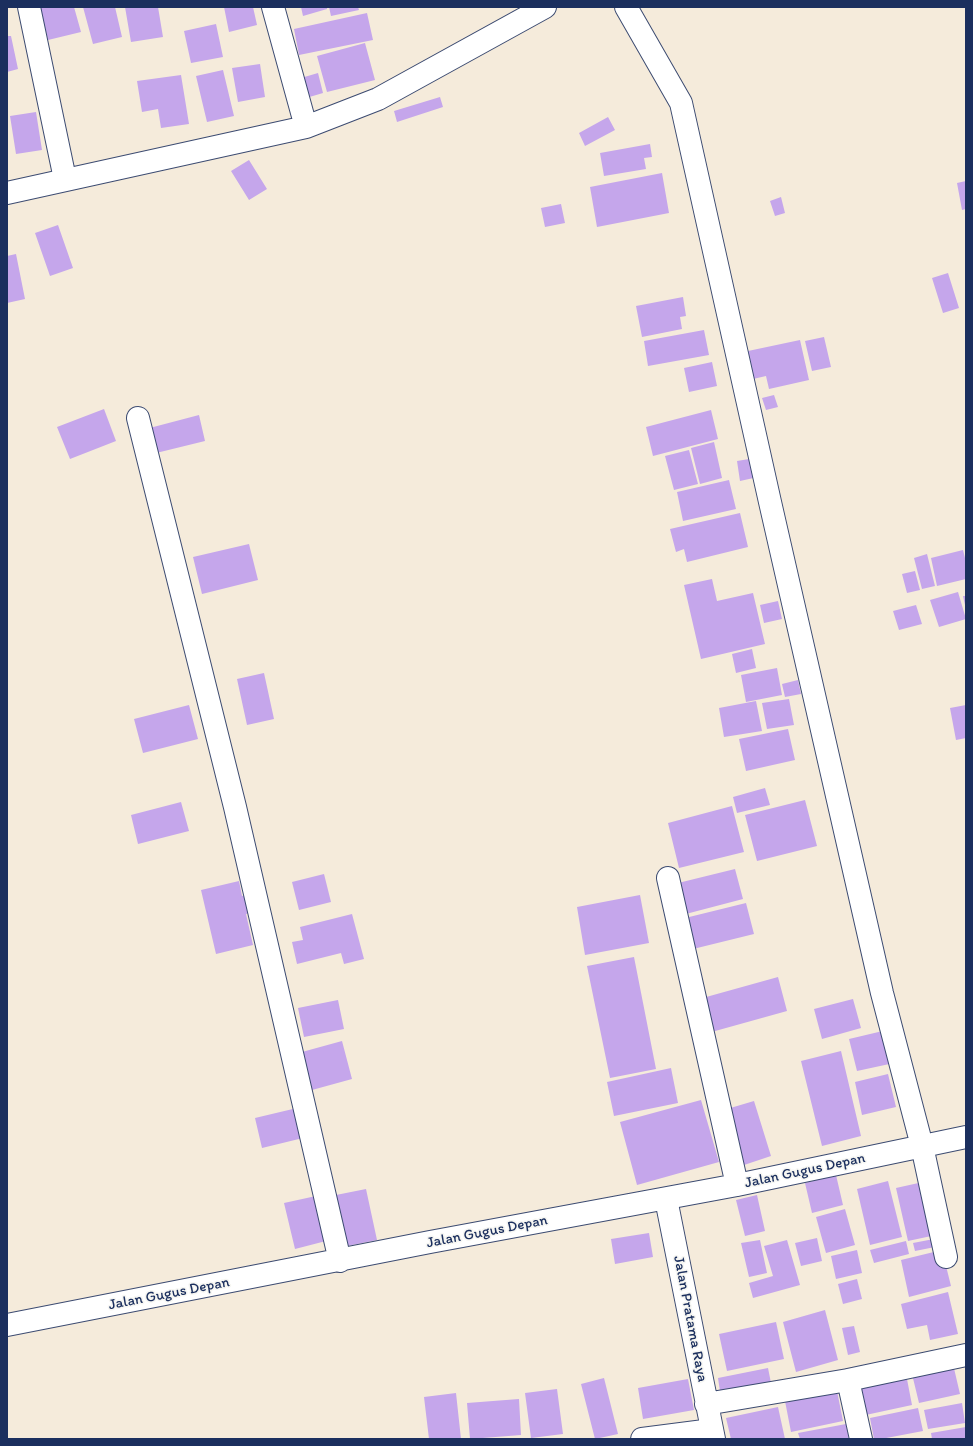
<!DOCTYPE html>
<html>
<head>
<meta charset="utf-8">
<style>
	body { margin:0 }
	#map { position:relative; width:973px; height:1446px; overflow:hidden; background:#f5ebdb; font-family:Itim,sans-serif }
	canvas { display:block }
	.frame { position:absolute; inset:0; border:8px solid #1b2f5e; pointer-events:none }
</style>
</head>
<body>
<div id="map">
<canvas width="973" height="1446"></canvas>
<div class="frame"></div>
</div>
<script>
const c = document.querySelector('canvas').getContext('2d');
c.lineJoin = 'round';
function paint(path, color) { c.fillStyle = color; c.fill(path, 'evenodd'); }
function strokePath(path, color, width, dash) { c.strokeStyle = color; c.lineWidth = width; c.lineCap = dash ? 'butt' : 'round'; c.setLineDash(dash || []); c.stroke(path); }
function write(font, color, halo, rows, align = 'center') {
  c.font = font + ' Itim,sans-serif'; c.lineWidth = 3; c.setLineDash([]); c.textBaseline = 'middle'; c.strokeStyle = halo; c.fillStyle = color; for (const [text, x, y, turn = 0] of rows) {
    c.save(); c.translate(x, y); c.rotate((+turn || 0) * Math.PI / 180); c.textAlign = isNaN(turn) ? turn : align; if (halo) c.strokeText(text, 0, 0); c.fillText(text, 0, 0); c.restore();
  }
}
const building = new Path2D(`
	M40,7h34l7,25 -33,8z
	M83,7h32l7,30 -29,7z
	M125,7h33l5,30 -32,5z
	M224,7h29l4,18 -28,7z
	M301,7h26v2l-24,7z
	M329,7h29l1,3 -28,6z
	M367,13l6,27 -74,15 -5,-26z
	M216,24l7,33 -32,6 -7,-32z
	M7,36h4l7,33 -11,3z
	M365,43l10,37 -48,12 -10,-36z
	M260,64l5,33 -27,5 -6,-34z
	M223,70l11,46 -27,6 -11,-46z
	M318,73l5,20 -17,5 -5,-20z
	M181,75l8,49 -28,4 -3,-19 -16,3 -5,-31z
	M440,97l3,10 -46,15 -3,-11z
	M36,112l6,38 -26,4 -6,-38z
	M608,117l7,13 -30,16 -6,-13z
	M650,144l2,13 -8,1 2,11 -42,7 -4,-23z
	M249,160l18,29 -18,11 -18,-29z
	M662,173l7,40 -72,14 -7,-40z
	M966,181v28l-4,1 -5,-27z
	M781,197l4,16 -10,3 -5,-15z
	M561,204l4,19 -20,4 -4,-19z
	M58,225l15,43 -23,8 -15,-43z
	M16,254l9,45 -18,4v-47z
	M948,273l11,35 -16,5 -11,-35z
	M683,297l3,19 -6,1 2,12 -40,8 -6,-31z
	M704,330l5,25 -61,11 -4,-25z
	M824,337l7,30 -19,4 -7,-30z
	M800,340l9,40 -40,9 -3,-13 -13,3 -5,-28z
	M712,362l5,24 -28,6 -5,-24z
	M774,395l4,12 -12,3 -4,-12z
	M104,409l12,32 -46,18 -13,-32z
	M711,410l7,29 -65,17 -7,-29z
	M199,415l6,26 -57,14 -6,-25z
	M714,442l8,36 -22,6 -9,-36z
	M689,450l9,34 -24,6 -9,-34z
	M755,458l3,19 -18,4 -3,-20z
	M729,480l7,29 -53,12 -6,-29z
	M740,513l8,34 -61,15 -3,-13 -8,3 -6,-23z
	M249,544l9,36 -56,14 -9,-37z
	M963,550l3,12v17l-29,7 -6,-28z
	M927,554l8,32 -13,3 -8,-31z
	M915,571l5,19 -13,3 -5,-19z
	M712,579l5,22 36,-8 12,51 -64,15 -17,-74z
	M958,592l8,27 -27,8 -9,-27z
	M963,596h3v9h-1z
	M778,601l4,18 -18,4 -4,-18z
	M916,605l6,19 -23,6 -6,-19z
	M752,649l4,19 -20,5 -4,-19z
	M777,668l5,27 -36,7 -5,-27z
	M264,673l10,46 -27,6 -10,-46z
	M798,680l3,14 -16,3 -3,-13z
	M789,699l5,26 -27,4 -5,-26z
	M756,701l6,30 -38,6 -5,-29z
	M189,705l9,34 -55,14 -9,-34z
	M966,705v33l-10,2 -6,-32z
	M788,729l7,31 -49,11 -7,-32z
	M765,788l5,17 -33,8 -4,-16z
	M805,800l12,46 -60,15 -12,-46z
	M181,802l8,29 -51,13 -7,-29z
	M732,806l12,46 -65,16 -11,-45z
	M735,869l8,30 -61,16 -8,-31z
	M324,874l7,28 -32,8 -7,-28z
	M239,881l3,15 4,-1 4,18 -4,1 7,31 -37,9 -15,-64z
	M640,895l9,48 -64,12 -8,-48z
	M746,903l8,31 -65,16 -8,-31z
	M352,914l12,45 -20,5 -3,-11 -44,11 -5,-22 11,-2 -3,-13z
	M634,957l22,112 -46,9 -23,-112z
	M778,977l9,34 -79,22 -9,-34z
	M853,999l8,29 -39,11 -8,-30z
	M338,1000l6,29 -40,8 -6,-29z
	M887,1030l7,33 -37,8 -8,-32z
	M342,1041l10,38 -40,11 -10,-38z
	M841,1051l20,85 -39,10 -21,-85z
	M671,1068l7,35 -64,13 -7,-34z
	M888,1074l8,33 -34,8 -7,-33z
	M701,1100l18,62 -82,23 -17,-63z
	M754,1101l17,55 -27,9 -17,-56z
	M297,1108l6,30 -41,10 -7,-30z
	M836,1175l7,30 -31,8 -7,-30z
	M888,1181l14,56 -32,8 -13,-56z
	M923,1182l13,53 -28,6 -12,-53z
	M366,1189l11,51 -30,6 -11,-51z
	M757,1195l8,36 -20,5 -9,-36z
	M316,1196l10,45 -31,8 -11,-46z
	M845,1209l10,36 -29,8 -10,-36z
	M649,1233l4,24 -38,7 -4,-25z
	M817,1238l5,23 -21,5 -6,-23z
	M939,1238l1,8 -25,5 -2,-8z
	M760,1240l7,33 -18,4 -8,-34z
	M787,1240l13,45 -47,13 -4,-15 24,-7 -9,-30z
	M906,1241l3,13 -35,9 -4,-13z
	M857,1250l5,23 -26,6 -5,-23z
	M942,1250l9,36 -42,11 -8,-37z
	M857,1279l5,20 -19,5 -5,-20z
	M948,1292l10,42 -28,6 -3,-15 -20,4 -6,-25z
	M825,1310l13,50 -42,12 -13,-50z
	M776,1322l8,37 -57,12 -8,-37z
	M854,1326l6,26 -12,3 -6,-27z
	M953,1364l7,30 -41,9 -7,-29z
	M768,1368l4,20 -51,10 -3,-20z
	M906,1374l6,31 -51,11 -7,-30z
	M604,1378l14,56 -23,5 -14,-55z
	M688,1379l6,31 -51,9 -5,-31z
	M557,1389l6,45 -32,4 -6,-45z
	M837,1391l6,30 -52,11 -6,-31z
	M456,1393l5,46h-32l-5,-42z
	M519,1399l2,36 -51,4 -3,-36z
	M962,1403l3,20 -37,6 -4,-19z
	M778,1407l7,32h-54l-5,-21z
	M918,1408l5,23 -42,8h-7l-4,-21z
	M846,1424l3,15h-49l-2,-6z
	M966,1427v12h-34l-1,-6z`);
const minor = new Path2D(`
	M29,7l36,172
	M273,7l33,120
	M626,7l55,96 89,399 112,491 40,153 24,111
	M7,193l299,-66 72,-28 167,-92
	M138,418l97,389 105,454
	M668,878l69,307
	M666,1199l48,240
	M7,1325l423,-83 307,-57 229,-48
	M848,1380l13,59
	M706,1404l142,-24 118,-25
	M642,1439l70,-9`);
const streetNames = [
	["Jalan Gugus Depan",805,1171,-12],
	["Jalan Gugus Depan",487,1232,-11],
	["Jalan Gugus Depan",169,1294,-11],
	["Jalan Pratama Raya",690,1319,79]
];
paint(building, '#c5a6eb');
strokePath(minor, '#3c4b71', 24);
strokePath(minor, '#fff', 22);
write('15px', '#1b2f5e', '#f6f6f2', streetNames);
</script>
</body>
</html>
